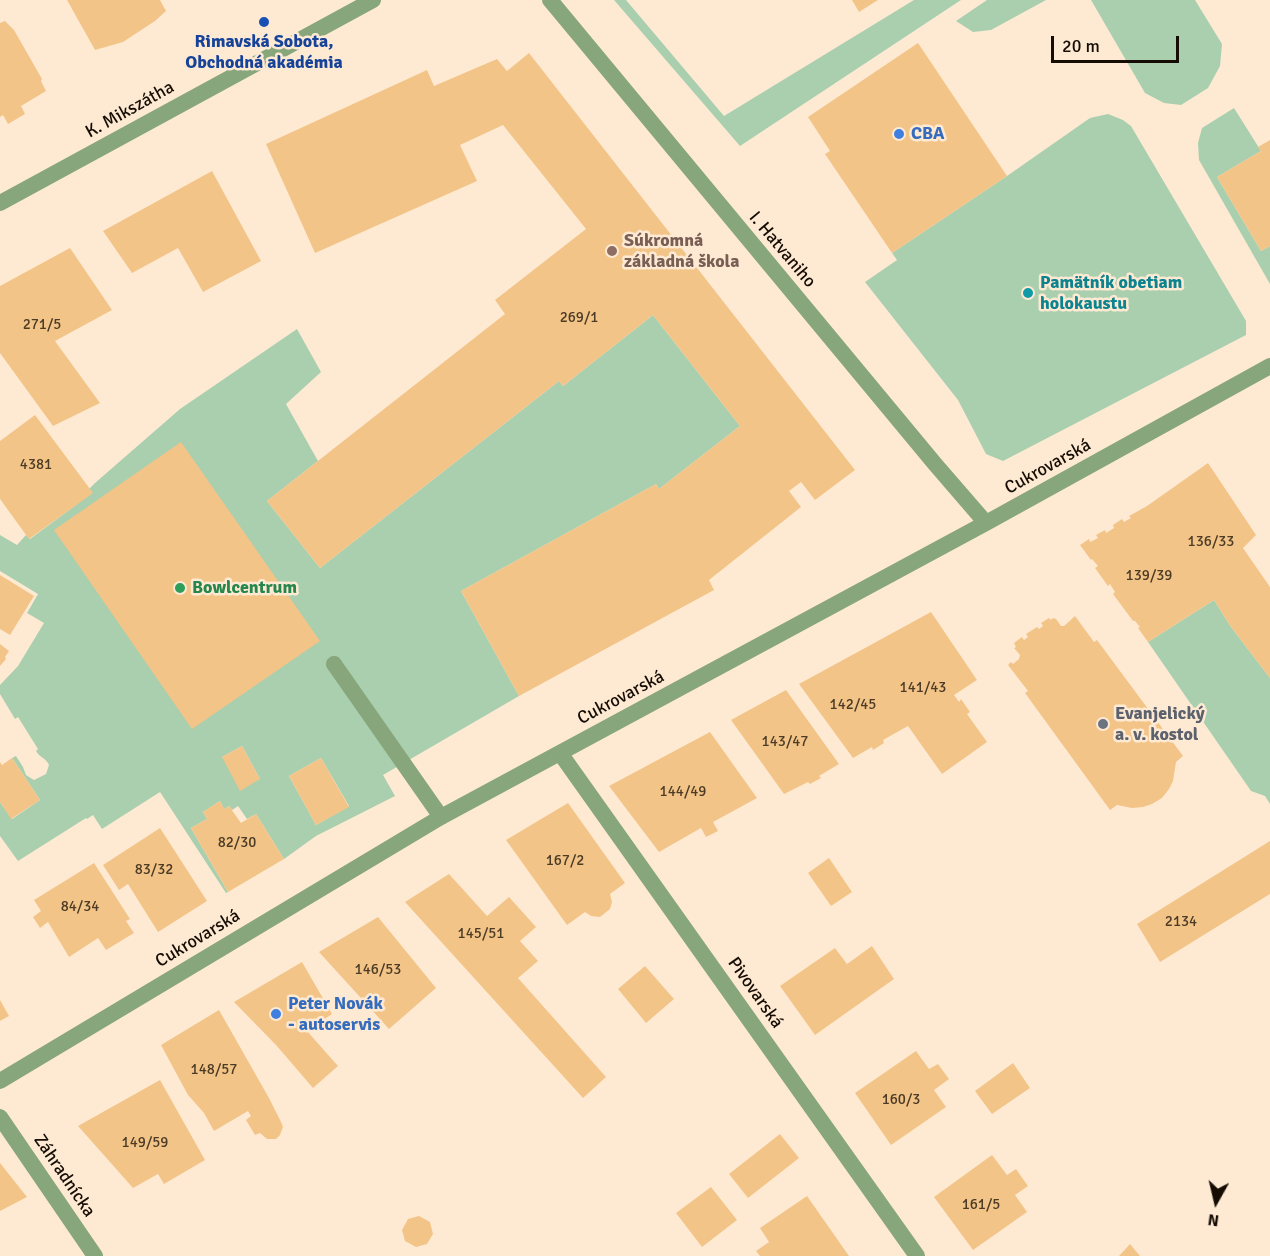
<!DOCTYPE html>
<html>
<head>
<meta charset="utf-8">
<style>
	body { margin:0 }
	#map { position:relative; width:1270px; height:1256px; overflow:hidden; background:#feead3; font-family:Signika,sans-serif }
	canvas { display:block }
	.north { position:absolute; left:1186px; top:1172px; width:60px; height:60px; -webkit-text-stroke:4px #feead3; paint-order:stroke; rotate:188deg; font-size:16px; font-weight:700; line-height:24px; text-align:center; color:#150d04 }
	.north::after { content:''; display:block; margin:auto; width:21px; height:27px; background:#150d04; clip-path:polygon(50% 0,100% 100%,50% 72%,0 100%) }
	.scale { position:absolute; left:1051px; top:36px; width:128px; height:27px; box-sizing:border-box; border:3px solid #150d04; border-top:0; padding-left:8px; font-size:18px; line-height:21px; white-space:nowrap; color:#150d04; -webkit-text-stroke:4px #feead3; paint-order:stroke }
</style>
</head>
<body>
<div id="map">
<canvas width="1270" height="1256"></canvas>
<div class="north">N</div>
<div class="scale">20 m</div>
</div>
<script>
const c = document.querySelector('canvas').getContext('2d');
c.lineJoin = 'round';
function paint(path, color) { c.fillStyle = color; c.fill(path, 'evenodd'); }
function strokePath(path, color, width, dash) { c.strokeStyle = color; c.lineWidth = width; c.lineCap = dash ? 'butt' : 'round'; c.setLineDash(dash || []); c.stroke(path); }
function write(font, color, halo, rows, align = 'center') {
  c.font = font + ' Signika,sans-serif'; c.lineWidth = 5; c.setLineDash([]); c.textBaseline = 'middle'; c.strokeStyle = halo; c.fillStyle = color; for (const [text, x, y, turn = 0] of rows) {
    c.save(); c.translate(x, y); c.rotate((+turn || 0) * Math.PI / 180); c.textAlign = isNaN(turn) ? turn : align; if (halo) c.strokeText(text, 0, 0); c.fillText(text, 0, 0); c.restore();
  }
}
const green = new Path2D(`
	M614,0h12l98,116 190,-116h47l-221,146z
	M987,0h59l-55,30 -18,2 -17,-11z
	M1091,0h104l27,44 -2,22 -12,22 -27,17 -17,-2 -19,-10z
	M1234,108l27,43 -44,26 44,74 9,-5v38l-71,-124 -1,-17 4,-15z
	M1108,114l15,6 8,6 115,195v14l-243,126 -17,-7 -28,-54 -93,-118 32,-22 -5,-7 115,-77 83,-58z
	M653,315l87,111 -81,63 -3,-5 -195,107 58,105 -136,79 12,21 -79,40 -32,23 -28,-45 -9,5 -9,-13 -6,4 -3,-4 -5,3 -4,-8 -17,11 4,7 -16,9 37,64 -2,1 -66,-101 -58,37 -9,-14 -6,4 -1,-1 -68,43 -18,-25v-34l12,17 28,-19 -28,-42 4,-2 7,11 3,8 8,5 12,-6 3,-9c-3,-7 -10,-8 -13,-14l2,-2 -20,-32 -3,2 -15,-25v-9l18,-19 26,-43 -17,-10 11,-19 -38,-23v-36l17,10 9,-10 4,4 62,-46 -3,-4 6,-6 85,-74 117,-80 24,43 -35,32 32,57 -51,40 53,67 239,-187 4,5zM242,746l18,33 -38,-22zM321,758l28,48 -33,19 -27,-49z
	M1214,600l17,27 39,51v126l-5,-8 -14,-5 -103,-149z`);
const building = new Path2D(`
	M67,0h93l6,11 -11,10 -32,21 -28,8z
	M852,0h26l-19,12z
	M5,21l9,9 28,49 -1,2 5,10 -25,15 4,8 -17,10 -5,-9 -3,2v-94z
	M918,43l89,133 -115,77 -67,-99 5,-3 -22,-34z
	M529,53l326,417 -40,30 -14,-18 -12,9 12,16 -92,73 5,10 -195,106 -58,-105 195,-107 3,5 81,-63 -87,-111 -90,71 -4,-5 -239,187 -53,-67 238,-187 -10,-14 91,-71 -83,-104 -43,20 17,36 -162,72 -49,-109 161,-74 7,16 63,-27 10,12z
	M1270,140v106l-9,5 -44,-74 44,-26 -3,-4z
	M212,171l49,90 -58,31 -25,-44 -46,25 -29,-42z
	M70,248l42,62 -57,31 45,62 -47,23 -53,-73v-67z
	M35,415l58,78 -64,46 -29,-40v-58z
	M181,442l139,199 -128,88 -138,-199z
	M1208,463l48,72 -13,13 27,39v91l-39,-51 -17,-27 -66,42 -10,-14 2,-1 -5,-6h-2l-20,-27 2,-2 -5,-8 -2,2 -13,-18 3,-2 -6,-7 -1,1 -11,-15 9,-6 1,3 8,-4 -2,-3 9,-5 1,3 8,-5 -1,-3 9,-6 2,3 7,-4 -2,-2 18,-10z
	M0,575l34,21 -24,39 -10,-6z
	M931,612l46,68 -23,15 5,7 2,-3 9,13 -3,2 20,28 -45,32 -34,-48 -25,14 1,3 -11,7 -1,-3 -19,11 -54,-74z
	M1075,616l19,26 3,-2 86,116 -7,6 -3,19 -4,8 -7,9 -10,6 -9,3 -11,1 -15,-3 -7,5 -85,-117 3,-2 -20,-26 3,-3 2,2 6,-5 1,-4 -6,-7 2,-1 -2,-4 8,-6 2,3 4,-3 -2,-3 11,-7 2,2 4,-3 -2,-3 8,-5 2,2 2,-2 3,1 5,7h3z
	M0,644l9,7 -4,6 1,2 -6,7z
	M786,690l53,74 -20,12 2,2 -11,6 -2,-2 -24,12 -53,-74z
	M710,732l47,66 -44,24 5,9 -12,6 -5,-9 -42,24 -50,-66z
	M242,746l18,33 -20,12 -18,-34z
	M12,758l28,42 -29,19 -11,-17v-40l2,3z
	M321,758l28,49 -33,18 -27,-49z
	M220,801l4,8 5,-3 12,17 15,-9 28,45 -56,33 -37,-64 16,-9 -4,-7z
	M568,803l57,80 -15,11 2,8 -2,7 -10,8 -9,-1 -6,-4 -18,13 -61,-85z
	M160,828l47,73 -49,31 -30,-48 -9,6 -16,-25z
	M1270,841v53l-110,68 -23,-38z
	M829,858l23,34 -21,14 -23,-33z
	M94,863l36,56 -4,2 8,12 -28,17 -8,-12 -29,19 -21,-35 -8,6 -7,-11 8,-6 -7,-11z
	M449,874l38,42 22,-19 27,30 -16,14 18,20 -20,17 88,99 -23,21 -178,-196z
	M378,917l58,71 -47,41 -70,-77z
	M872,946l22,33 -79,56 -35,-49 55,-38 12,16z
	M302,962l30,52 -25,17 31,35 -25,22 -37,-43 -42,-43z
	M645,966l29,33 -28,24 -28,-34z
	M0,1000l9,16 -9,5z
	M219,1010l50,88 12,24 2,5 -3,8 -4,4h-9l-7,-6 -5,2 -9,-15 5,-4 -3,-5 -34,20 -10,-18 -16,-18 -27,-50z
	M916,1051l13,18 9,-5 11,15 -15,11 12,17 -55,38 -36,-52z
	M1013,1063l17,25 -38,26 -17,-23z
	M160,1080l45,80 -41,24 -6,-10 -25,14 -55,-62z
	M780,1134l19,24 -51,40 -19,-24z
	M992,1155l15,20 9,-6 12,17 -13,9 12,17 -54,38 -39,-53z
	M0,1163l27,34 -27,14z
	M711,1187l26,33 -35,27 -26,-34z
	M807,1196l42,60h-89l-4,-5 13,-9 -9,-14z
	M419,1216l11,6 3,12 -6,10 -11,3 -11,-6 -3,-11 6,-11z
	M1130,1244l10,12h-21z`);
const service = new Path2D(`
	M334,664l107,153`);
const minor = new Path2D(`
	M550,0l385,464 51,59
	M0,203l373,-203
	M560,753l357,503
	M0,1081l441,-264 545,-294 284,-157
	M0,1117l95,139`);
const markers = [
	[264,22,6,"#1a4fb4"],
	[899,134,6,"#3f7fe0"],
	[612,251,6,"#8d6e63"],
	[1028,293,6,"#0f9aa8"],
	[180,588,6,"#2e9e5b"],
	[1103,724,6,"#6b7280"],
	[276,1014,6,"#3f7fe0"]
];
const numberNames = [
	["269/1",579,318],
	["271/5",42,325],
	["4381",36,465],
	["136/33",1211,542],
	["139/39",1149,576],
	["141/43",923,688],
	["142/45",853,705],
	["143/47",785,742],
	["144/49",683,792],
	["82/30",237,843],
	["167/2",565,861],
	["83/32",154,870],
	["84/34",80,907],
	["2134",1181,922],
	["145/51",481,934],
	["146/53",378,970],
	["148/57",214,1070],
	["160/3",901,1100],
	["149/59",145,1143],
	["161/5",981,1205]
];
const transitNames = [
	["Rimavská Sobota,",264,42],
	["Obchodná akadémia",264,63]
];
const streetNames = [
	["K. Mikszátha",130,110,-29],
	["I. Hatvaniho",782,250,50],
	["Cukrovarská",1048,467,-29],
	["Cukrovarská",621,698,-28],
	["Cukrovarská",198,939,-31],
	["Pivovarská",755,993,55],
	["Záhradnícka",64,1176,56]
];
const shopNames = [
	["CBA",911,134],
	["Peter Novák",288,1004],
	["- autoservis",288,1025]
];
const educationNames = [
	["Súkromná",624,241],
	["základná škola",624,262]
];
const cultureNames = [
	["Pamätník obetiam",1040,283],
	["holokaustu",1040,304]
];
const leisureNames = [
	["Bowlcentrum",192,588]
];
const worshipNames = [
	["Evanjelický",1115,714],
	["a. v. kostol",1115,735]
];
paint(green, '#a9cfaf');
paint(building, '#f3c488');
strokePath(service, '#88a67b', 16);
strokePath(minor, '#88a67b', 16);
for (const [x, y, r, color] of markers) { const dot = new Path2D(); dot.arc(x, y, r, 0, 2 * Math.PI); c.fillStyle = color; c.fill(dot); strokePath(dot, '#feead3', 2); }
write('15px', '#4c3b25', null, numberNames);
write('bold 18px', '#164399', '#feead3', transitNames);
write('18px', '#150d04', '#feead3', streetNames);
write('bold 18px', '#366cbe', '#feead3', shopNames, 'left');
write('bold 18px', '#785e54', '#feead3', educationNames, 'left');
write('bold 18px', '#0d838f', '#feead3', cultureNames, 'left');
write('bold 18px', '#27864d', '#feead3', leisureNames, 'left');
write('bold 18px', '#5b616d', '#feead3', worshipNames, 'left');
</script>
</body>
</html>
